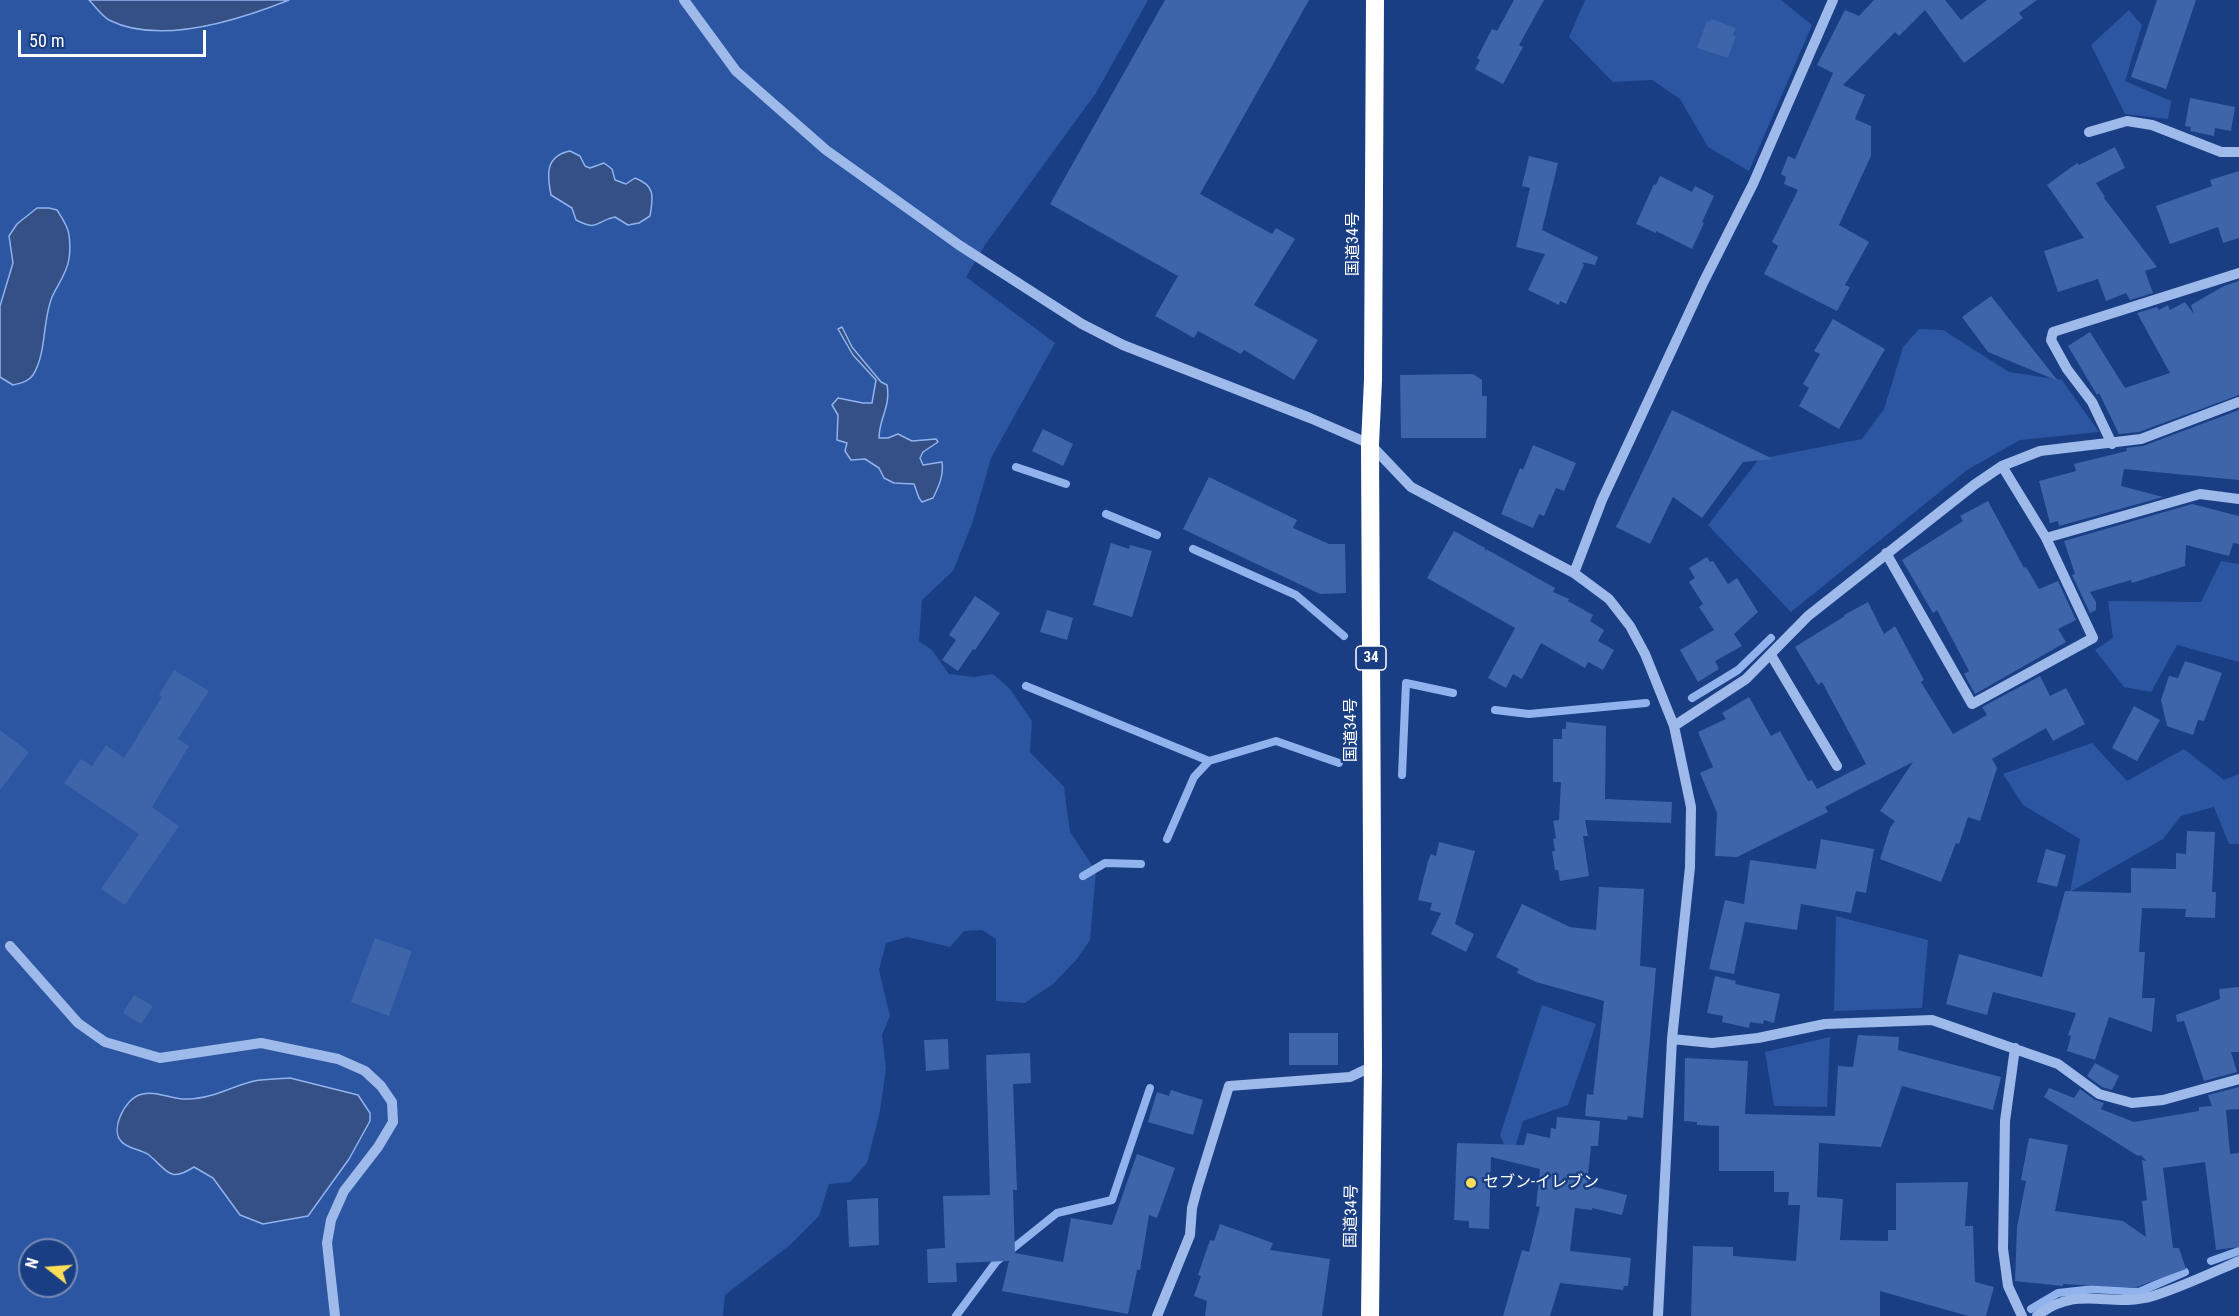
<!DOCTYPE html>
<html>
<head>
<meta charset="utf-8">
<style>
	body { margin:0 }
	#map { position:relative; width:2239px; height:1316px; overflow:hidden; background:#193e83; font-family:"Roboto Condensed",sans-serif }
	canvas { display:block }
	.north { position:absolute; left:18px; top:1238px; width:60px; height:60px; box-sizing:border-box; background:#193e83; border:2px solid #758bb5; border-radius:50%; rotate:287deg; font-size:16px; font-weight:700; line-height:24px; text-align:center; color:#fff }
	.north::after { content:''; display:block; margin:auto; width:21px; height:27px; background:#fedd59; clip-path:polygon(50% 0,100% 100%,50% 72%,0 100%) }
	.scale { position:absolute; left:18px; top:30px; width:188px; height:27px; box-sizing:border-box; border:3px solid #fff; border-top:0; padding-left:8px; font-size:18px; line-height:21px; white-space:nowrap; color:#fff; -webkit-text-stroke:4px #193e83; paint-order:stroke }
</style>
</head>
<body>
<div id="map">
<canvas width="2239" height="1316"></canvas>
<div class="north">N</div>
<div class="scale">50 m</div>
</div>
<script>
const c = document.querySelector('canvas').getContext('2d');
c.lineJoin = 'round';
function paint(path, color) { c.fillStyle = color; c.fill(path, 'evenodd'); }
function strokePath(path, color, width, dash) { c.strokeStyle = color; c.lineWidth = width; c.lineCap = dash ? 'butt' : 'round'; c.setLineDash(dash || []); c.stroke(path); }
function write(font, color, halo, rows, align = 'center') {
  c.font = font + ' "Roboto Condensed","Noto Sans JP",sans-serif'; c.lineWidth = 5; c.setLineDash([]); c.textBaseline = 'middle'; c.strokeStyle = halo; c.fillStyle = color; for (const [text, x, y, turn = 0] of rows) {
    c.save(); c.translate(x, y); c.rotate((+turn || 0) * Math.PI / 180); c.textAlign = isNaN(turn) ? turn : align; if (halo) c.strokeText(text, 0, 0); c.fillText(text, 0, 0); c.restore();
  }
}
const green = new Path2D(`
	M0,0h1148l-52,93 -111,152 -19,32 89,66 -64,115 -19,66 -19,47 -31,29 -3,41 13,9 17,24 25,3 19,-3 17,15 22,32 -2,31 34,35 6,45 26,39 -6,69 -13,19 -24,25 -28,19 -29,-2v-62l-14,-9 -18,1 -14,16 -43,-10 -21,6 -7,27 11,46 -8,19 4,33 -6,43 -13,52 -17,19 -21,2 -10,32 -29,29 -65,50 -2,21h-723zM30,1250h36v36h-36z
	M1585,0h196l31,25 -63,146 -41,-24 -28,-48 -28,-19 -39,2 -44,-45z
	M2129,10l13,15 -17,56 46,20 -3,18 -43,-5 -34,-69z
	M1919,329l24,1 66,42 53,8 37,52 -79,8 -53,30 -176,142 -83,-87 51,-66 103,-20 22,-30 19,-62z
	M2221,561l18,3v98l-62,-17 -26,47 -27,-5 -29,-37 18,-12 -5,-37 93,1z
	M2092,743l35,38 57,-32 40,31 15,-6v70h-10l-15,-37 -33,9 -18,23 -93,53 10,-53 -57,-34 -20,-31z
	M1836,916l92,24 -6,68 -88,3z
	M1542,1005l54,19 -28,81 -45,16 -12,40 -11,-26z
	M1830,1037l-3,70 -53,-1 -9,-54z`);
const water = new Path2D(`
	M89,0h200c-50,20 -129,46 -180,20 -7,-4 -14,-14 -20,-20z
	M570,151l10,5 5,10 5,2 14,-5 8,6 3,11 11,4 9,-6c21,8 18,19 15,38l-11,7 -11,2 -13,-8c-21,4 -15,15 -39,3l-4,-12 -21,-13c-4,-20 -6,-39 19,-44z
	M49,208l8,2c5,8 11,16 12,25 1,7 1,17 0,24 -2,14 -11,25 -17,38 -10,25 -5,55 -19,78 -5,7 -12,8 -20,10l-13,-8v-71l13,-43 -4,-27 8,-12 20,-16z
	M842,327l10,20 29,35 6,3c4,22 -8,33 -8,53h9l10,-4 14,7 24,-2 2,3 -15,10 -3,6 3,7 19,-3c2,13 -3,24 -9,36l-11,4 -3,-4 -5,-14 -20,-1 -10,-5 -5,-10 -14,-9 -14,1 -6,-9 2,-8 -10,-3 1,-25 -6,-10 6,-7 25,5h9l4,-23 -23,-25 -15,-26z
	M290,1078l68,17 12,18v8l-21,38 -41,57 -45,8 -23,-9 -27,-37 -19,-11c-25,16 -26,4 -45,-12 -8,-6 -22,-6 -28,-14 -11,-12 4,-41 18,-46 16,-6 33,5 49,4 24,0 44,-13 66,-18 12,-2 24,-2 36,-3z`);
const stream = new Path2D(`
	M1016,467l50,17
	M1106,514l51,21
	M1193,549l103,46 48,41
	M1026,686l183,75
	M1692,698l46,-28 33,-32
	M1495,710l34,4 117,-11
	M1402,775l4,-92 47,10
	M1167,839l27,-62 15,-16 67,-20 63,22
	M1083,876l22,-13 36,1
	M2211,1261l28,-10
	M2031,1309l27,-16 36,-4 45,3 46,-20
	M956,1316l40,-54 61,-49 55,-13 38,-112`);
const building = new Path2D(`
	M1165,0h144l-109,194 72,40 4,-6 19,11 -41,66 64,35 -24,40 -50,-30 -3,4 -43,-23 -4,7 -39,-22 23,-40 -128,-72z
	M1514,0h30l-25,45 4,2 -20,37 -28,-15 5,-9 -3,-2 15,-29 5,2z
	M1874,0h71l16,20 26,-20h50l-18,13 4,5 -59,45 -39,-53 -26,26 -4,-4 -52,53 22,10 -10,24 16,7v30l-32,69 30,17 -24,43 5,2 -13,24 -73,-37 14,-28 -6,-4 26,-52 -14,-6 2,-7 -5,-3 7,-18 7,3 38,-86 -16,-8 28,-55 14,6z
	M2157,0h39l-30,89 -35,-12z
	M1711,19l25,9 -3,7 3,1 -8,22 -31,-10 10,-27 3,1z
	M2190,98l45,9 -4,24 -16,-3 -1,8 -24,-5 1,-4 -6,-1z
	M2115,147l10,21 -29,15 9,14 -1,1 53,69 -12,4 8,22 -23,7 -4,-7 -20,8 -8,-22 -40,13 -14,-41 40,-13 -37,-53 30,-22 2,2z
	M1529,156l29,7 -16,67 56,27 -3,8 -13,-3 2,3 -18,39 -6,-3 -1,4 -31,-15 17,-36 -29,-7 14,-59 -8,-2z
	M2239,171v67l-16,5 -5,-16 -48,17 -14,-38 56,-20 -2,-6z
	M1660,176l32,16 3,-6 19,10 -12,26 2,1 -12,26 -36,-18v2l-20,-9 18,-40 2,1z
	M2239,281v114l-100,37 -20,2 -20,-41 -2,2 -29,-49 22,-14 35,56 45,-15 -33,-60 20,-6 2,3 9,-5 2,5 15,-8 9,12 -3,-9 33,-19z
	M1991,296l67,85 -70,-29 -26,-35z
	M1833,319l52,30 -46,80 -40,-23 10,-18 -6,-4 17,-30 -6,-3z
	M1473,374l9,6v16h5l-1,42h-85l-1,-63z
	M1672,410l101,49 -30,3 -41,56 -29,-21 -23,47 -34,-17z
	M2239,410v70l-115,-11 -3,17 42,11 -104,29 -1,-5 -8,2 -11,-42 37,-10 -2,-7 53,-13 -1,-3 17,-2z
	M1043,429l30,15 -10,22 -31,-15z
	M1533,445l43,18 -12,28 -8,-3 -12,28 -5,-2 -6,14 -32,-14 19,-46 3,2z
	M1209,477l88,43 -4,8 36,16h16l1,49 -26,1 -137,-65z
	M1988,501l36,67 2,-1 13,22 19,-8 18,39 -18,9 8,13 -91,52 -11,-20 5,-3 -32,-61 -4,3 -31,-53 61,-39 -3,-5z
	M2192,504l47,12v28l-6,-1 -4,13 -43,-11 -1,21 -53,17 -1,-3 -41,12 6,10v8l-6,3 -18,-38 3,-1 -11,-33z
	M1454,531l31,17v4l1,-3 69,39 -2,4 16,7 -1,2 25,14 -3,6 14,9 -6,11 16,9 -11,20 -15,-8 -3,6 -44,-25 -19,36 -9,-5 -7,14 -18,-10 27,-50 -88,-50z
	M1111,543l18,6 1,-4 22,6 -20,66 -39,-12z
	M1707,557l3,5 3,-1 15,23 9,-6 21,34 -24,22 8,12 -27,15 4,8 -21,13 -18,-32 34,-20 -15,-23 4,-3 -14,-22 6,-4 -6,-10z
	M975,596l25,17 -25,37 -2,-1 -15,22 -16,-11 14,-20 -7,-5z
	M1868,602l16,32 11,-8 29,54 -3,2 32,52 34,-19 -5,-8 58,-31 10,20 16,-8 19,36 -32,17 -7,-13 -54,31 5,9 -17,53 -12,-4 -9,27 -3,-1 -15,39 -61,-23 10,-31 5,-7 -15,-10 33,-49 -88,45 3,5 -91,45 -22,-1 2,-43 -17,-40 13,-6 -15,-35 28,-13 -4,-6 27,-16 22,39 9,-5 28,50 4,-1 5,9 49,-25 -44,-82 -4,3 -23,-38 50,-31 -1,-1z
	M1047,610l26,8 -6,22 -27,-8z
	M2185,661l37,12 -18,48 -6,-1 -5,15 -26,-9 -6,-26 8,-24 9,2z
	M174,670l35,21 -31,48 11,7 -37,61 27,19 -54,79 -24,-16 38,-55 -75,-51 17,-24 11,7 14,-21 18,13 38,-61 -3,-2z
	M2134,706l26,14 -23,41 -25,-13z
	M1566,722l40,4 -1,73 67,3 -1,21 -86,-3 3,16h-5l6,40 -29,5 -2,-11h-3l-3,-19h3l-2,-12 3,-1 -3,-17 6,-1 2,-38h-8v-43h9v-10h4z
	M0,730l29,22 -29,38z
	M2187,831l28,1 -3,60h4l-1,26 -30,-1 1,-8 -44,-1 -3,44h6l-3,46h13l-3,34 -43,-15 -14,43 -28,-9 4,-15 -3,-1 8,-22 -83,-21 -6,23 -41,-11 13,-50 83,23 23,-86 66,2v-25l45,1v-16l10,1z
	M1821,839l53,10 -8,44 -10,-2 -5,22 -50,-9 -4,26 -52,-8 -11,52 -25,-5 16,-69 19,4 6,-44 66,9z
	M1439,842l36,9 -20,73 19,10 -8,18 -35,-18 10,-21 -11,-3 2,-7 -14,-3 10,-39 3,-7 5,2z
	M2046,849l20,6 -9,32 -20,-5z
	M1599,887l45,2 -4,77 16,2 -13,150 -15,-2 -1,4 -42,-4 2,-22 6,1 11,-94 -68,-19 -19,-9 2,-4 -23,-12 26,-53 48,23 26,3z
	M375,938l37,13 -23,65 -38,-14z
	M1715,976l21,5 -1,3 45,10 -6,29 -10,-3 -1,4 -13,-2 -1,6 -27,-6 1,-6 -16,-3z
	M2239,987v65h-8l6,20 -33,9 -20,-60 -7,1 -1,-7 44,-16 -1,-10z
	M134,995l19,11 -12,18 -18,-11z
	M1289,1033h49v32h-49z
	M1858,1035l41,2 -1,13 103,27 -8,33 -91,-24 -21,61 -62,-4 -2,54 26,2 -3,41 48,1v-11h8v-47l72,-1 -3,44h8l2,56 19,5 -8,29h-18l-88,-25v25h-189l2,-70 40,1v9l63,5 4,-56h-12l1,-13h-15v-21h-55v-45l-22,-1v-3l-13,-1 1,-63 63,3 -3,53 90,2 3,-50 15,1z
	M948,1039l1,30 -23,2 -2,-31z
	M1030,1053l1,30 -18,1 4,106h-4l2,63 48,9 8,-44 41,7 25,-71 38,14 -18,50 -8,-3 -9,55h-3l-9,44 -126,-23 7,-30 -53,2 1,19 -29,1 -1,-34 18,-1 -2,-52 47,-1 -4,-140z
	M2095,1063l24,13 -7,14 -10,-3 -15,-11z
	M2239,1087v22l-13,1 4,44 9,-1v94l-23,3 -11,-88 -42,6 10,80h6l7,21 -52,19 -71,-4v2l-48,-5 2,-54 9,-46 -5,-1 8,-42 39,7 -13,66 68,10 23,16 -4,-36 5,-1 -5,-40 4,1 -5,-6 -3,1 -94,-59 5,-9 25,10 6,-9 15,11 9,3 -3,6 33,13 65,-11v-4l13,-1 -4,-11z
	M1171,1090l32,10 -10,35 -45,-13 9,-30 12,4z
	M1557,1117l43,4 -2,25h-7l-4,39 40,10 -5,20 -30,-7v2l-17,-2 -5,43 61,7 -3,28h-4l-1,4 -63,-7 -10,33h-47l19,-66 7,2 11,-45 -4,-1 4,-37 -49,-12 -2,72 -20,-1v-7l-15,-1 3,-77 67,2 3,-12 23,5 1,-10 5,1z
	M878,1198l1,47 -30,2 -2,-47z
	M1220,1224l53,19 -3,7 60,9 -8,57h-117l2,-15 -13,-5 7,-20 -3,-1 12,-35 4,1z`);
const minor = new Path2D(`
	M684,0l52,71 90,79 133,95 123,79 41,21 187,73 60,26 41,43 163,86 35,26 21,27 15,28 29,72 17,81 -1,60 -18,172 -14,277
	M2089,132l38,-11 25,4 69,27h18
	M2112,444l-20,-42 -25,-33 -16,-29 2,-8 186,-59
	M2046,538l154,-44 39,5
	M1886,553l86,151 121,-66 -47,-100 -44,-72
	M1574,573l28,-73 101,-217 50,-99 80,-184
	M1771,655l66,111
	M1674,726l72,-47 62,-63 166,-131 28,-19 38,-15 101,-12 98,-37
	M10,946l68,77 27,19 55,16 101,-15 77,16 27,12 16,15 11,16 1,20 -15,25 -34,44 -13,29 -4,23 8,73
	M1672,1039l40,4 46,-5 67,-14 107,-4 126,44 41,30 33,9 31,-3 76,-21
	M2015,1048l-10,73 -2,128 5,37 14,30
	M1157,1316l33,-81 2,-27 5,-19 32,-103 121,-9 23,-11
	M2037,1316c41,-33 72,-7 116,-20 29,-9 58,-23 86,-35`);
const highway = new Path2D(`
	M1370,1316l3,-250 -3,-622 3,-64 2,-380`);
const markers = [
	[1471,1183,6,"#fedd59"]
];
const shields = [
	[1371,658,30]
];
const shieldNames = [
	["34",1371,658]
];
const streetNames = [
	["国道34号",1354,244,-90],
	["国道34号",1352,730,-90],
	["国道34号",1352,1216,-89]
];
const poiNames = [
	["セブン-イレブン",1483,1183]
];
paint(green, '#2c56a2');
paint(water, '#355084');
strokePath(water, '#90b3ee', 1.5);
strokePath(stream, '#90b3ee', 8);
paint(building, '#3e64aa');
strokePath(minor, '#9ebaeb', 10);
strokePath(highway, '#fff', 18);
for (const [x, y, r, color] of markers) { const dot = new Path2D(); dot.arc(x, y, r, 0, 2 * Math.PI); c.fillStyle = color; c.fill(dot); strokePath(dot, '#193e83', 2); }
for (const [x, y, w] of shields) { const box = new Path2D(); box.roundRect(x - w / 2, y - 12, w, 24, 4.5); c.fillStyle = '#193e83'; c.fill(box); strokePath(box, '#fff', 1.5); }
write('bold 15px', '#fff', null, shieldNames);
write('16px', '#fff', '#193e83', streetNames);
write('16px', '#fff', '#193e83', poiNames, 'left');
</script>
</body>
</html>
